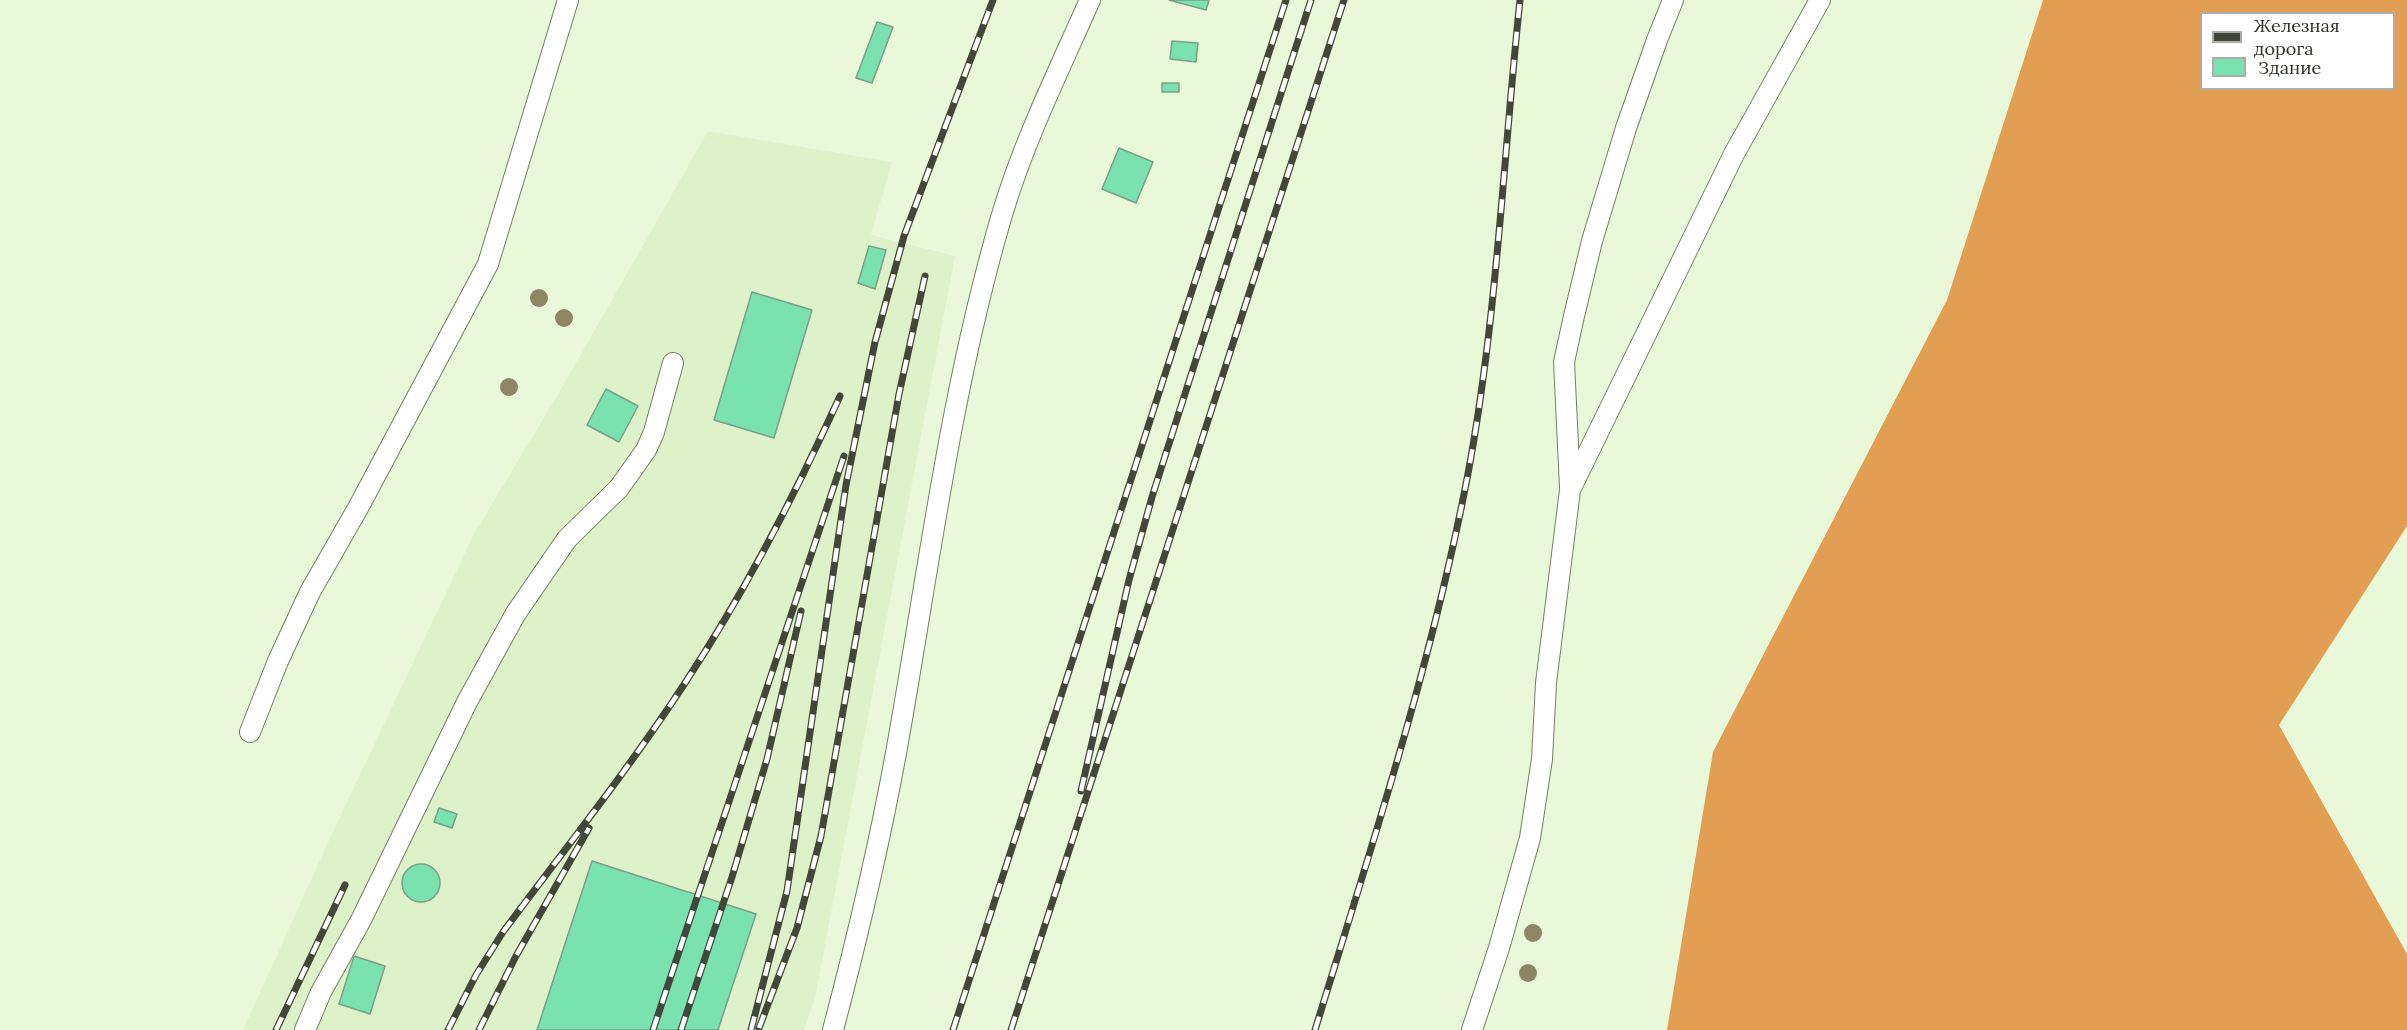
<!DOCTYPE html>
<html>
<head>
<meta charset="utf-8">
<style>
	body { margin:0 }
	#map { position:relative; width:2407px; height:1030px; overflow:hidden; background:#e8f8d8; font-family:Lora,serif }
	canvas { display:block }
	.legend { position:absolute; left:2200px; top:12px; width:195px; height:78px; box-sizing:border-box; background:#fff; border:2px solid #abada9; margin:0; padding:8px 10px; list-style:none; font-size:18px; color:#2d3327 }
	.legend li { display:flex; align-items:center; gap:12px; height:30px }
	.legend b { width:30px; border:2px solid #abada9 }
</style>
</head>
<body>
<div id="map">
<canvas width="2407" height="1030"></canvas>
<ul class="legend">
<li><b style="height:8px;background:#41483a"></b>Железная дорога</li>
<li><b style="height:16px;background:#79e2af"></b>Здание</li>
</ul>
</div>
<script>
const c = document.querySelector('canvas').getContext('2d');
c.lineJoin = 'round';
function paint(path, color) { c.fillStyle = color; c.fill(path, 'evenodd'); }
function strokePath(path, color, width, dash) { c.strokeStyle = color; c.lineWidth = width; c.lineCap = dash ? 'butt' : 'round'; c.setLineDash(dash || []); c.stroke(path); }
const built = new Path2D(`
	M708,131l184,31 -21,73 84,21 -140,742 -11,32h-561l87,-192 144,-304 86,-143z`);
const forest = new Path2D(`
	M2043,0h364v526l-128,199 128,229v76h-740l46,-278 234,-452zM2202,14h192v74h-192z`);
const building = new Path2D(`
	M1169,0h40l-3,10z
	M877,22l16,5 -21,56 -16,-5z
	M1172,41l26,2 -2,19 -26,-3z
	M1162,83h17v9h-17z
	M1119,148l34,14 -17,41 -34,-14z
	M869,246l17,4 -11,39 -17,-6z
	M752,292l60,18 -38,128 -60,-18z
	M606,389l32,17 -19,36 -32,-17z
	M439,808l18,6 -5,14 -18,-6z
	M592,861l164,53 -38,116h-181z
	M402 883a19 19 0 1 1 38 0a19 19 0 1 1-38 0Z
	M354,956l31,10 -15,48 -31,-10z`);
const lane = new Path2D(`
	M1570,487l-6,-125 10,-46 18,-75 34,-113 31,-88 16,-40
	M250,732l28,-71 32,-69 48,-84 130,-244 80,-264
	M305,1030l16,-38 40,-72 106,-218 49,-89 51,-74 52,-51 27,-38 8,-18 19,-69
	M833,1030c24,-91 46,-184 63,-277 32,-178 54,-360 105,-535 22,-75 57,-146 89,-218
	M1472,1030l27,-82 31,-110 12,-79 4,-76 24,-193 164,-336 86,-154`);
const rail = new Path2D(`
	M1081,791l48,-211 23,-83 159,-497
	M759,1028l38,-100 24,-92 78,-442 26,-118
	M276,1030l69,-145
	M448,1030l28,-55 27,-43c61,-82 126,-163 182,-249 60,-91 110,-188 155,-287
	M479,1030l37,-74 73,-128
	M653,1030l191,-574
	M681,1030l51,-153 35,-118 34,-148
	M751,1030l36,-139 59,-406 29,-143 29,-106 89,-236
	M953,1030l333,-1030
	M1011,1030l333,-1030
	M1315,1030c56,-182 116,-364 152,-551 30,-158 36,-319 53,-479`);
const trees = [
	[539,298],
	[564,318],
	[509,387],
	[1533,933],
	[1528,973]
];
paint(built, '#def2ca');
paint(forest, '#e29e53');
paint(building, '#79e2af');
strokePath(building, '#7c9e8c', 1.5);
strokePath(lane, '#718063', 22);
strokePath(lane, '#fff', 20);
strokePath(rail, '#41483a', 7);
strokePath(rail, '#fff', 4.5, [14]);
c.fillStyle = '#8d8564';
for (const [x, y] of trees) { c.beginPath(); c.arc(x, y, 9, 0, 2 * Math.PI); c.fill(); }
</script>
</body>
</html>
